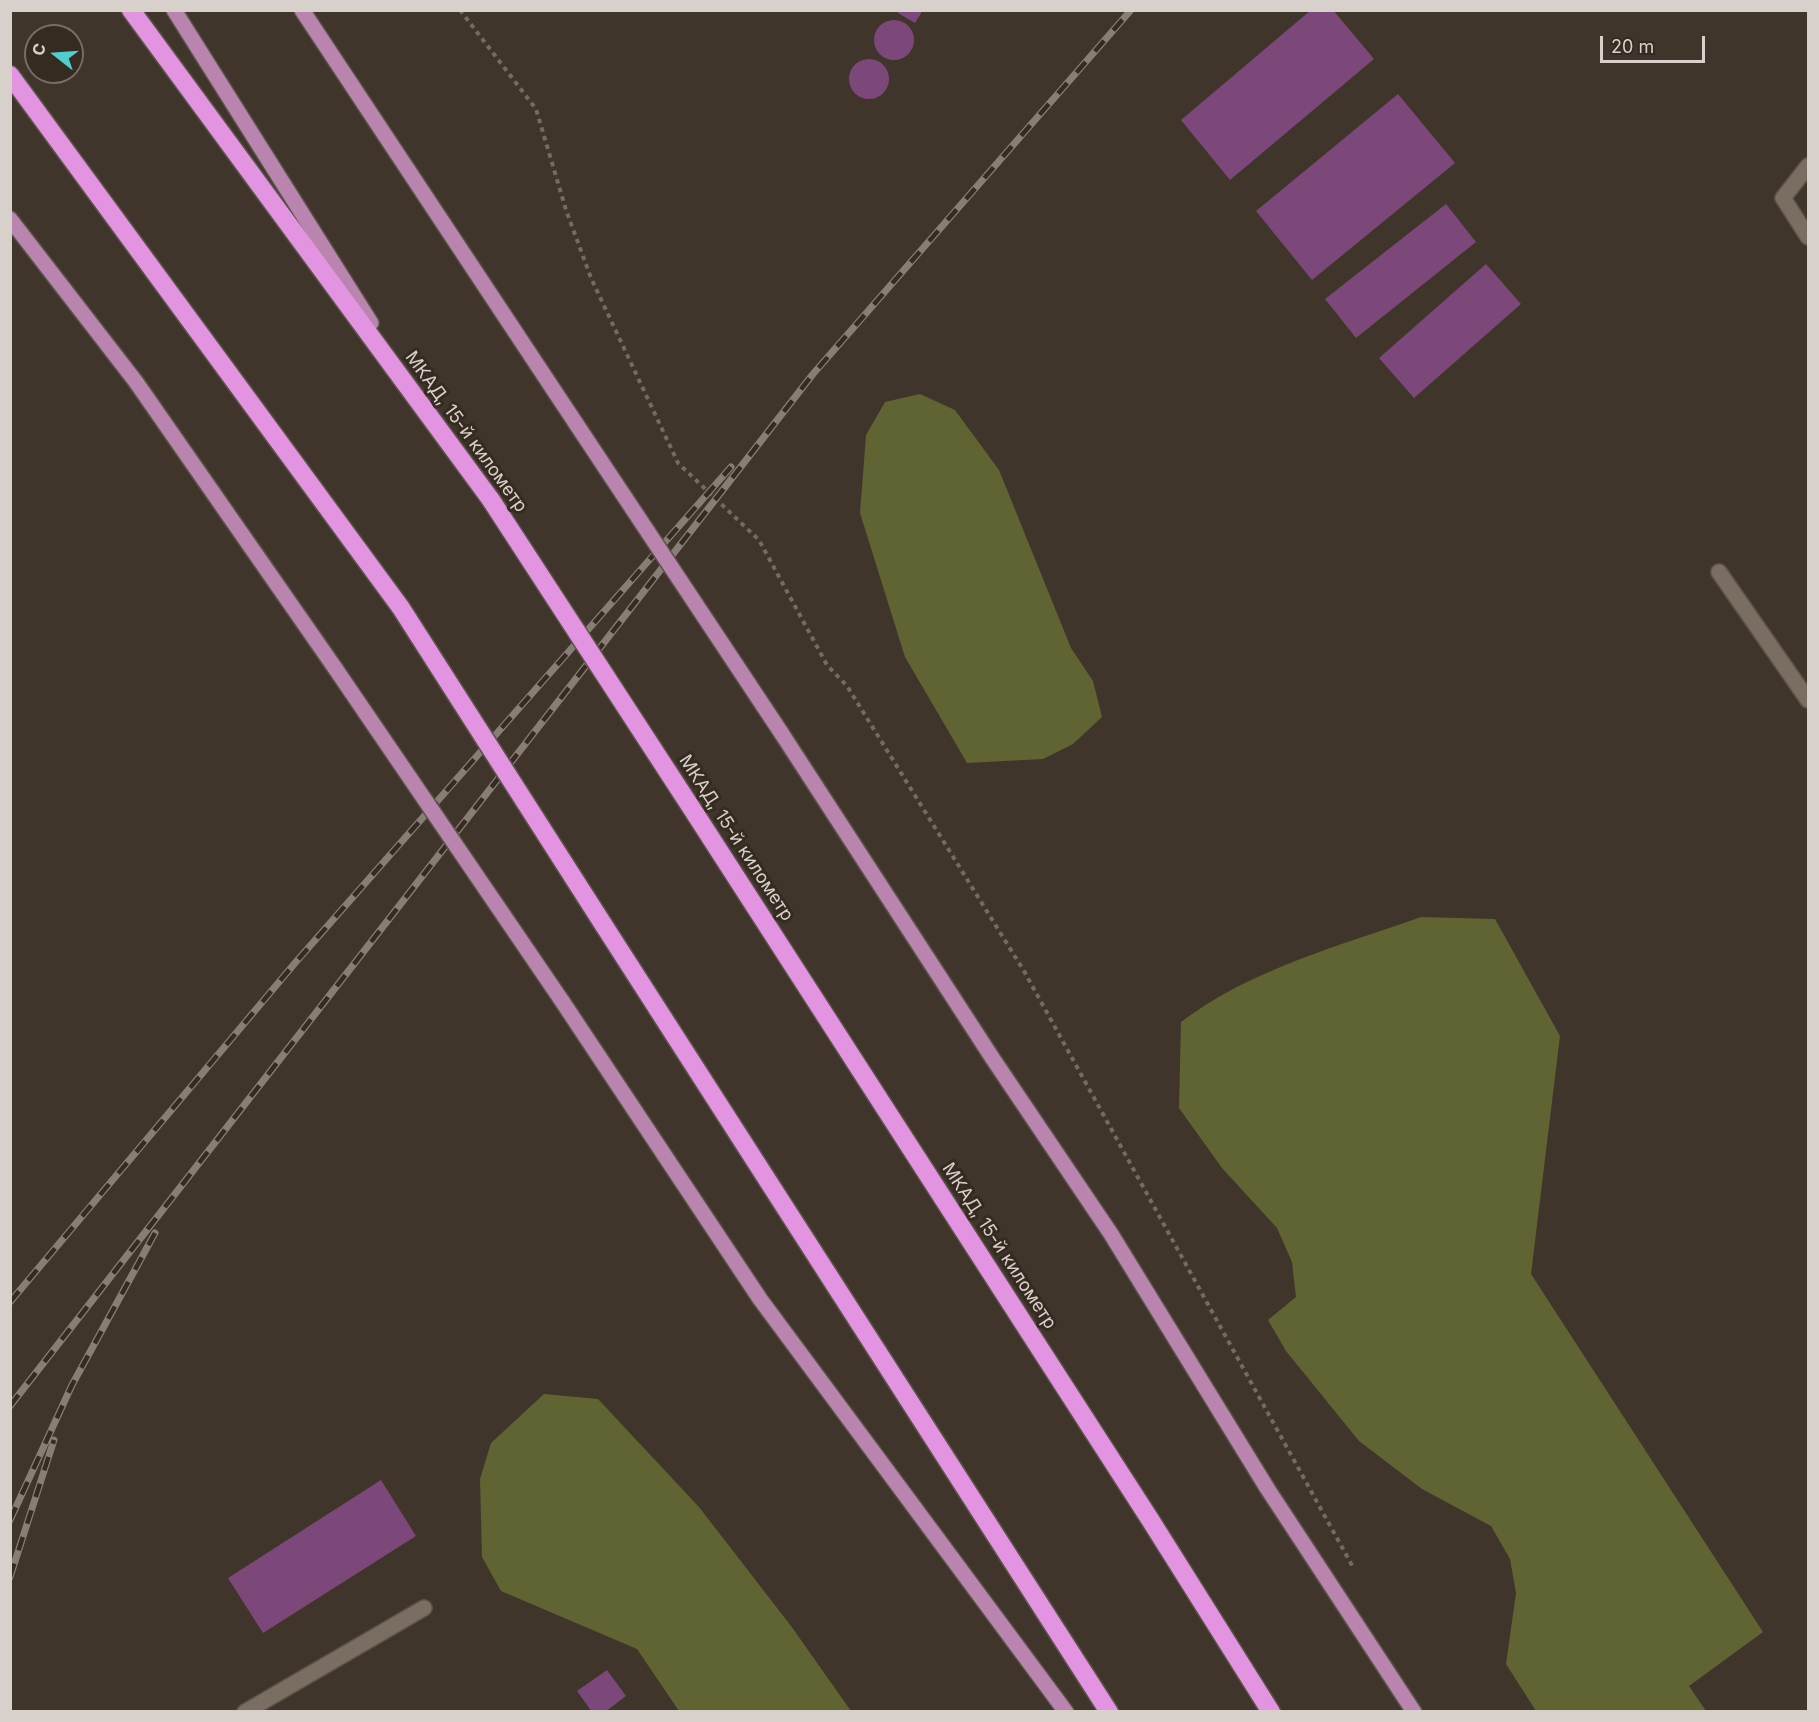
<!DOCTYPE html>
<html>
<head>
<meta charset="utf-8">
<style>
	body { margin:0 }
	#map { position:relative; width:1819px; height:1722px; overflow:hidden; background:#40352b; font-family:Inter,sans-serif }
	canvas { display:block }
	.frame { position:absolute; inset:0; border:12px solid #d8d1cb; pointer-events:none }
	.north { position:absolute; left:24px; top:24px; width:60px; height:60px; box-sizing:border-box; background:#352b21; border:2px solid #766d65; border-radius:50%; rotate:287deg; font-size:16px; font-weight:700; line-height:24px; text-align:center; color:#d8d1cb }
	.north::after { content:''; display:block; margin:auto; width:21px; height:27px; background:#52cdce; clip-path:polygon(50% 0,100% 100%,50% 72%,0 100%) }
	.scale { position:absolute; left:1600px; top:36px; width:105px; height:27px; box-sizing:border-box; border:3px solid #d8d1cb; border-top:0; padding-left:8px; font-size:18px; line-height:21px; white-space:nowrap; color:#d8d1cb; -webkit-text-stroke:4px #352b21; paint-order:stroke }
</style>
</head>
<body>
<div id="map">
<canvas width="1819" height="1722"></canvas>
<div class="frame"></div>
<div class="north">С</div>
<div class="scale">20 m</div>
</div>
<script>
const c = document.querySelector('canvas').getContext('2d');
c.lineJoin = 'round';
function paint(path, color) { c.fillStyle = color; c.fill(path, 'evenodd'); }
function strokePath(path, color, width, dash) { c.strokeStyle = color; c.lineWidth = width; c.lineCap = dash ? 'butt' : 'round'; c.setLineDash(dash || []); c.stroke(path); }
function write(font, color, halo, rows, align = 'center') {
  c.font = font + ' Inter,sans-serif'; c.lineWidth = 6; c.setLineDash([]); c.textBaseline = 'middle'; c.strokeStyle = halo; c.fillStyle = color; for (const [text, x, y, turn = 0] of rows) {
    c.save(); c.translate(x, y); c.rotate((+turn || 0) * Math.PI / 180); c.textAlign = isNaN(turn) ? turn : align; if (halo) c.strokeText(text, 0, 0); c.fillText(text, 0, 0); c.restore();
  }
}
const green = new Path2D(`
	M920,394l35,16 44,60 72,178 22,33 9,36 -29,27 -30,15 -76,4 -62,-106 -45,-144 6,-78 19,-33z
	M1421,917l74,2 65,117 -29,238 232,358 -74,54 17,25h-170l-30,-47 10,-71 -6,-34 -19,-33 -69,-37 -63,-48 -73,-90 -18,-31 28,-23 -4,-35 -15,-34 -55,-60 -43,-60 2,-86c70,-53 158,-76 240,-105z
	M544,1394l54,5 101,108 92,119 60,85h-172l-42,-62 -136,-58 -19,-34 -2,-78 11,-36z`);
const building = new Path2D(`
	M900,10h23l-8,13 -17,-10z
	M1311,10h22l41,49 -144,121 -49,-60z
	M874 40a20 20 0 1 1 40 0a20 20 0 1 1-40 0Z
	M849 79a20 20 0 1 1 40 0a20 20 0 1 1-40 0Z
	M1398,94l57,69 -143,117 -56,-69z
	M1446,204l30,38 -120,96 -31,-39z
	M1486,264l35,40 -107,94 -35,-40z
	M381,1480l35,56 -153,97 -35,-55z
	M607,1670l19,26 -21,16h-13l-15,-21z`);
const path = new Path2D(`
	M460,10l76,99 30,101 25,68 87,185 81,77 68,125 20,21 177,285 330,598`);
const minor = new Path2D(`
	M1808,166l-25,32 25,39
	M1719,572l89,128
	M245,1712l179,-104`);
const major = new Path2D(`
	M174,10l197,313
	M302,10l261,394
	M10,219l126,163 199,286
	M782,734l211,325 118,175 156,254 147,224
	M562,1001l198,298 306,413`);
const highway = new Path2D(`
	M131,10l360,490
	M10,75l391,533
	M696,815l455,706 120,191
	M603,924l506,788`);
const rail = new Path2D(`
	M10,1302l285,-339 436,-496
	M10,1406l803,-1032 318,-364
	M10,1520l62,-135 83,-152
	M10,1577l44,-137`);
const majorBridge = new Path2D(`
	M563,404l219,330
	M335,668l227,333`);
const highwayBridge = new Path2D(`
	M491,500l205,315
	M401,608l202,316`);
const streetNames = [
	["МКАД, 15-й километр",466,432,54],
	["МКАД, 15-й километр",736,838,57],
	["МКАД, 15-й километр",999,1246,57]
];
paint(green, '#606332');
paint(building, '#7c4779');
strokePath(minor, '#5b524a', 18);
strokePath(major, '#5b524a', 18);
strokePath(highway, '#5b524a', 21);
strokePath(path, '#756b63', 4, [4.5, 4.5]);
strokePath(minor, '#7a6e63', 15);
strokePath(major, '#b985ae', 15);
strokePath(highway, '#e394e0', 18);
strokePath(rail, '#877e76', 7);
strokePath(rail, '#352b21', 4.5, [14]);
strokePath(majorBridge, '#5b524a', 18, []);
strokePath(highwayBridge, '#5b524a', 21, []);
strokePath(majorBridge, '#b985ae', 15);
strokePath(highwayBridge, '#e394e0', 18);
write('18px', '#d8d1cb', '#352b21', streetNames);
</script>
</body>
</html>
